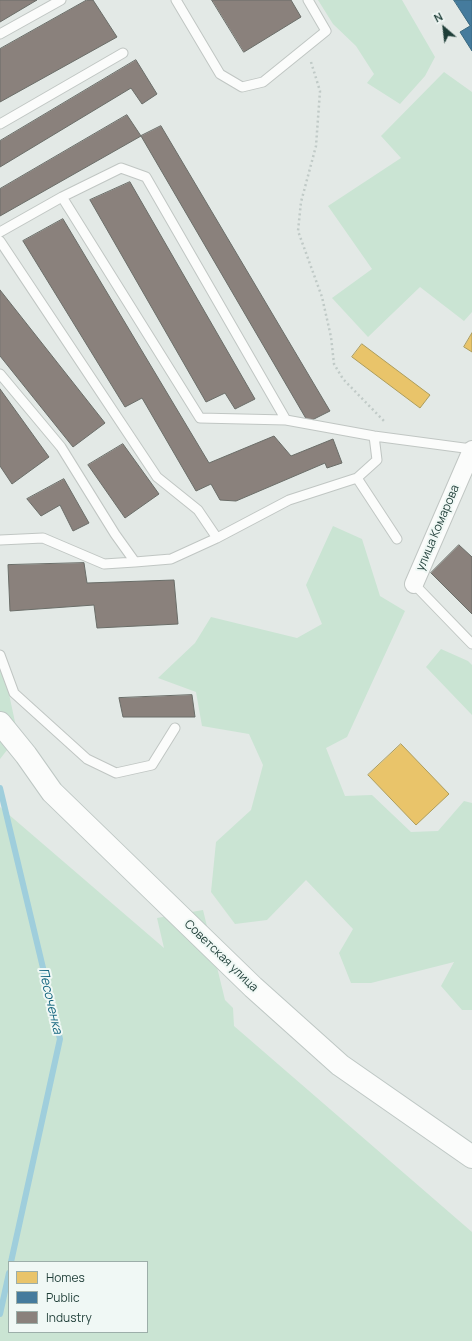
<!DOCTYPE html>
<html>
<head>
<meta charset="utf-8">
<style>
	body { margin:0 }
	#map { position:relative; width:472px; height:1341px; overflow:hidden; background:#e3e9e6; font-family:Manrope,sans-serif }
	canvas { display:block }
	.legend { position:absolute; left:8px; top:1261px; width:140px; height:72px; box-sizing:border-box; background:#f0f8f5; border:1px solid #9caea9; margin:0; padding:5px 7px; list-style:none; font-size:12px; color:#1f3e38 }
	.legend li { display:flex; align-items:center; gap:8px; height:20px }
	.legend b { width:20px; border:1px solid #9caea9 }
	.north { position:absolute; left:424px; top:8px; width:40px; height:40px; -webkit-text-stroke:3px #f0f8f5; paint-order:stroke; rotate:332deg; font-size:11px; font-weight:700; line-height:16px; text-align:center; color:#1f3e38 }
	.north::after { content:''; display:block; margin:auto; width:14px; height:18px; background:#1f3e38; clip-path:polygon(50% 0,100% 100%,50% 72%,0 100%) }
</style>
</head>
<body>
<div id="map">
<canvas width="472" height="1341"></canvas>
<ul class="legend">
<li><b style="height:11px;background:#e9c46a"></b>Homes</li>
<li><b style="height:11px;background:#457b9d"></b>Public</li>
<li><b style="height:11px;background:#8a817c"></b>Industry</li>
</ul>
<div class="north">N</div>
</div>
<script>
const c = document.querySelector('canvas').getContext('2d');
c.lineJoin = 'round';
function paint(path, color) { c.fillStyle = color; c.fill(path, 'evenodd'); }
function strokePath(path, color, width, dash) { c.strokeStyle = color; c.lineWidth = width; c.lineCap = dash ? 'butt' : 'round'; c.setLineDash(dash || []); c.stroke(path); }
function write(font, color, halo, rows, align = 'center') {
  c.font = font + ' Manrope,sans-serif'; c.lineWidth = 4; c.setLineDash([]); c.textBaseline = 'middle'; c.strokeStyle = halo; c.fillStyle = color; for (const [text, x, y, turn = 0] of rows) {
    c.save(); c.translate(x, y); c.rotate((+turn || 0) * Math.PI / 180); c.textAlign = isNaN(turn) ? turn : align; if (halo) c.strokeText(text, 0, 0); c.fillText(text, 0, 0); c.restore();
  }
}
const green = new Path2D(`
	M318,0h84l33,57 -10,19 -25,28 -33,-21 7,-9 -18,-28 -23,-22z
	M444,72l28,20v220l-8,9 -44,-34 -52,50 -36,-39 40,-29 -44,-63 73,-48 -20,-22z
	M333,526l29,13 18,57 25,15 -58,126 -21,11 19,48 27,-1 39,37 27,-1 26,-30 8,2v207h-10l-21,-24 13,-24 -83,21h-20l-12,-30 14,-24 -47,-49 -39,40 -32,4 -24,-32 5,-50 35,-32 12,-45 -14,-31 -47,-8 -6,-34 -38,-14 37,-35 16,-26 86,21 25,-14 -16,-39z
	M441,649l27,12 4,4v50l-46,-48z
	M0,652l18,84 -18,23z
	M0,807l164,141 -7,-30 46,-8 22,90 8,8 1,18 238,206v109h-472zM9,1262h138v70h-138z`);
const homes = new Path2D(`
	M472,333v19l-8,-5z
	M362,344l68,51 -10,13 -68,-51z
	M401,744l48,50 -33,31 -48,-50z`);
const public = new Path2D(`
	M454,0h18v51l-12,-19 10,-6z`);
const industry = new Path2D(`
	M0,0h37l-37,22z
	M87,0h6l24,37 -117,65v-53z
	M212,0h79l10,17 -57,35z
	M136,60l21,34 -15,10 -11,-16 -131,79v-26z
	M127,115l14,21 -141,80v-27z
	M161,126l169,285 -22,11 -167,-286z
	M130,182l125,217 -20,10 -10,-16 -19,9 -116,-202z
	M63,219l146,244 65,-27 17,20 42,-17 9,24 -15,5 -2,-5 -89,38 -16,-1 -9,-16 -15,7 -54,-93 -17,9 -102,-166z
	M0,290l105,133 -32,24 -73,-91z
	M0,389l49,68 -37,27 -12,-18z
	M123,444l36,50 -34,24 -37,-53z
	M64,479l25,44 -16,8 -13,-26 -19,11 -14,-17z
	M459,545l13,12v57l-41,-41z
	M84,563l3,20 87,-3 4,44 -81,4 -3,-23 -84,6 -2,-46z
	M192,695l3,22h-72l-4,-19z`);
const stream = new Path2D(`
	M0,788l60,251 -49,223
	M0,1314l9,-41`);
const path = new Path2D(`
	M311,62l9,29 -4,55 -15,56 -3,29 24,66 9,40 3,27 9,15 41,42`);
const lane = new Path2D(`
	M176,0l44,74 22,13 21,-5 63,-51 -18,-31
	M0,34l61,-34
	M0,124l123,-71
	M62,197l138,221 86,2
	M0,232l62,-35 59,-29 25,9 140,243 88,16 98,13
	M0,241l157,236 41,33 19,28 72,-38 68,-22 20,-18 -3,-24
	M0,374l61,73 54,87 20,28 36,-3 46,-21
	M357,478l40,61
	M0,540l43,-2 61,26 31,-2
	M414,584l58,60
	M0,655l14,38 73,66 29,14 36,-8 23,-37`);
const street = new Path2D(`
	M414,584l58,-134`);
const secondary = new Path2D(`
	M0,723l26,32 26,37 201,195 87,78 132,92`);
const streetNames = [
	["улица Комарова",438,528,-67],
	["Советская улица",221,956,44]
];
const waterNames = [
	["Песоченка",50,1001,77]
];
paint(green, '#cae4d3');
paint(homes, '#e9c46a');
strokePath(homes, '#ac9c5b', 1);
paint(public, '#457b9d');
strokePath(public, '#3a697f', 1);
paint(industry, '#8a817c');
strokePath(industry, '#6a6d68', 1);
strokePath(stream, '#9fcedc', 6);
strokePath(lane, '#c0c6c3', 11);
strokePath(street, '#c0c6c3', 20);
strokePath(secondary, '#bec7c4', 24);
strokePath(path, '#c0cac7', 2.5, [2, 3]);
strokePath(lane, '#fbfcfb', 9);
strokePath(street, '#fbfcfb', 18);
strokePath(secondary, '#fbfcfb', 22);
write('12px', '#1f3e38', '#f0f8f5', streetNames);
write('italic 13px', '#14657f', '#f0f8f5', waterNames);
</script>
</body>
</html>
